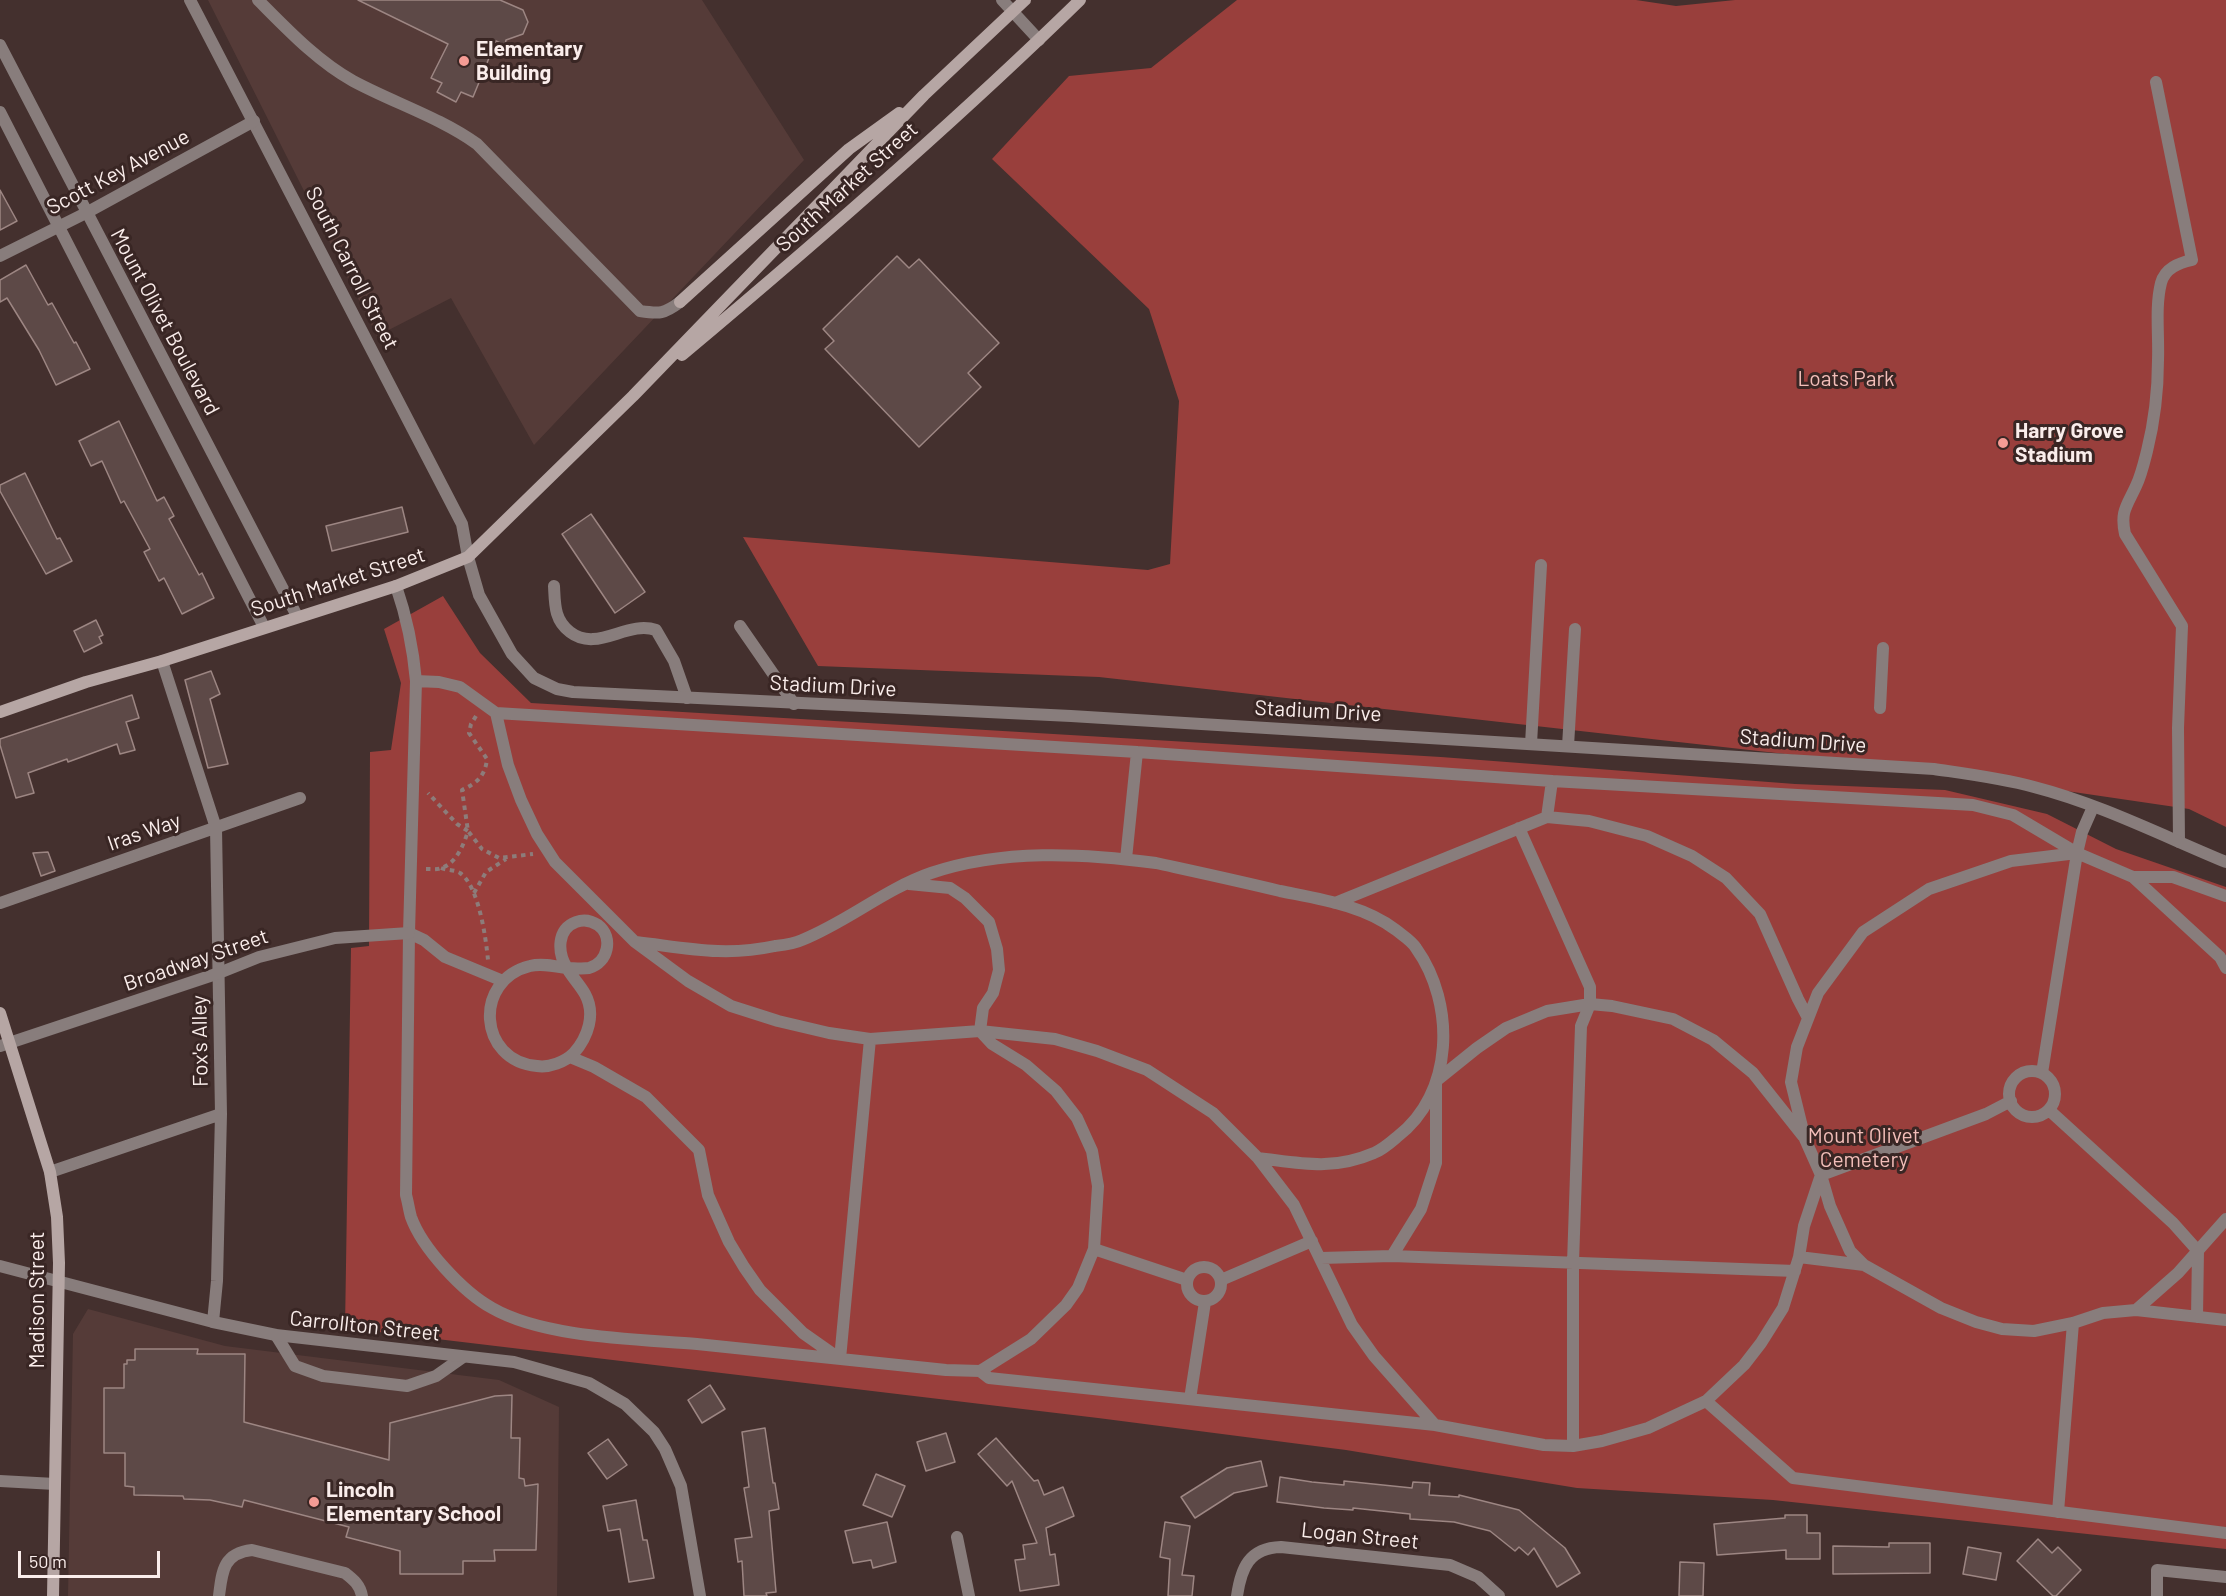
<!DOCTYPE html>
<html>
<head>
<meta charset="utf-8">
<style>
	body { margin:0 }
	#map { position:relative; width:2226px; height:1596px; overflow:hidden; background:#44302e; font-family:Barlow,sans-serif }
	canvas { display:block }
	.scale { position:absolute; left:18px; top:1551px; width:142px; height:27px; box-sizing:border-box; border:3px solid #faedeb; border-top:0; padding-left:8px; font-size:18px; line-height:21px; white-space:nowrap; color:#faedeb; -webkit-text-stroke:4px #392624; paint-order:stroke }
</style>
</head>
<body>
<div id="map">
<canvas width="2226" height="1596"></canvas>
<div class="scale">50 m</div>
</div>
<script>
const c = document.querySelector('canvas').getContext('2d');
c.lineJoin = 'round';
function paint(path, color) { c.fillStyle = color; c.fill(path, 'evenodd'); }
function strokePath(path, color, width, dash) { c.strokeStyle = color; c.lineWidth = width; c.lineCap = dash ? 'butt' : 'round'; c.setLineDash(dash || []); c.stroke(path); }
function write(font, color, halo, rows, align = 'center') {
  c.font = font + ' Barlow,sans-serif'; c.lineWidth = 6; c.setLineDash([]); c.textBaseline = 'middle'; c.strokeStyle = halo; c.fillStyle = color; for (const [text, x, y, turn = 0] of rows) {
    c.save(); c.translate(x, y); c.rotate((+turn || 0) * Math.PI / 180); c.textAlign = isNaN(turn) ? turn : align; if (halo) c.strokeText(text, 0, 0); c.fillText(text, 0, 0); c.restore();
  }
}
const built = new Path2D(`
	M208,0h494l102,160 -270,285 -83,-147 -74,38z
	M88,1309l137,37 274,34 60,27 -2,189h-489l5,-262z`);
const green = new Path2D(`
	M1237,0h399l40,6 59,-6h491v827l-37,-18 -279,-41 -811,-91 -281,-11 -75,-129 405,33 22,-6 9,-163 -30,-92 -157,-150 77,-83 82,-8z
	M443,596l37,57 51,50 910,54 354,27 150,6 102,24 69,35 110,38v662l-453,-49 -196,-12 -231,-38 -248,-32 -753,-90 6,-380 18,-2 1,-194 21,-2 10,-67 -17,-54z`);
const building = new Path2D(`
	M358,0h142l23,10 5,12 -5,12 -17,6 -1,5 -9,-4 -23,56 -12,-5 -5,10 -19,-10 5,-9 -11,-5 17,-34z
	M0,190l17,31 -17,9z
	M897,256l12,12 10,-9 80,84 -31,30 13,14 -62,60 -94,-98 9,-8 -11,-12z
	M26,265l22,40 4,-2 22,40 2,-1 14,27 -34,16 -17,-35 -32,-52 -7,4v-22z
	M119,421l38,80 7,-4 10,19 -5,3 30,56 3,-2 12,25 -32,16 -18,-36 -5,3 -15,-29 6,-3 -26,-48 -3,2 -19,-42 -11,5 -12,-25z
	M25,473l32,66 3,-1 12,23 -26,13 -46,-83v-6z
	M402,507l6,25 -76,19 -6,-25z
	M591,514l54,78 -30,21 -53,-79z
	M96,620l7,15 -4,2 3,6 -18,9 -10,-21z
	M211,671l9,23 -10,5 18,65 -20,4 -23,-88z
	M132,695l7,23 -13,4 9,28 -15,4 -3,-10 -49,18 -1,-3 -39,14 6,20 -18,5 -16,-53v-6z
	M48,852l7,19 -14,5 -8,-23z
	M135,1349h63l-1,5h48l-1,68 145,38 1,-37 105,-27 17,-1 -1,43h9l-1,40 5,1 1,7 13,-2 -2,66h-42l1,11h-32v13h-63v-23l-54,-14 3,-10 -105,-27 -2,7 -32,-7 -26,-1 -1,-3 -49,-1v-8l-9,-1v-33h-21v-65h20v-24h3v-4h8z
	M710,1385l15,24 -23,14 -14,-23z
	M765,1428l8,55h2l4,26 -10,2 7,81 -10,1 1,3h-23l-2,-35 -4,1 -3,-23 17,-2 -8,-49 5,-1 -7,-55z
	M946,1433l9,29 -29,9 -9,-29z
	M996,1438l38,43 4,-1 6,15 19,-8 11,29 -28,12 4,27 5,-1 4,31 -39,6 -5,-31 10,-1 -2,-14 14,-2 -25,-62 -5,5 -29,-32z
	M608,1439l19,26 -20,14 -19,-26z
	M1261,1461l6,25 -33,7 -39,25 -14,-21 46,-29z
	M876,1474l29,12 -13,31 -29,-12z
	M1280,1477l32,5 32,3v-4l68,7 1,-6 17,1 -1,12 30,2v-2l60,15 46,38 15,25 -23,14 -23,-39 -6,7 -9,-8 -4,4 -25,-20 -36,-9 -44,-3v-5l-57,-6v2l-29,-2 -47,-6z
	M636,1500l7,40h4l7,38 -25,4 -9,-53 -12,2 -5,-25z
	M1785,1515h22v18h13v26h-34v-9l-69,5 -3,-31 71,-6z
	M887,1522l9,40 -23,6 -2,-8 -18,3 -8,-32z
	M1165,1522l25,4 -8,49 12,1 -2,20h-24l2,-37 -10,-2z
	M2038,1539l14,14 6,-6 23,23 -25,26h-3l-36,-35z
	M1889,1543h41v30l-97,1v-28l56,1z
	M1968,1547l33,6 -5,27 -33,-6z
	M1680,1562l24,1 -1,33h-24z`);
const path = new Path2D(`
	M476,716l-5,8 -2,9 18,26c-2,17 -10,24 -25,31l6,41 14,18 17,9 34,-4
	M441,868c5,2 15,2 19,5 19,13 26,66 28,87
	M426,869c5,0 11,1 15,-1 15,-4 23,-24 27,-37l-11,-7 -29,-31
	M474,893l12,-21 20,-13`);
const lane = new Path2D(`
	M190,0l272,524 6,33
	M258,0c29,29 59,61 95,81 41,22 86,36 124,63l163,167c20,3 24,3 40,-9
	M1002,0l37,40
	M2156,82l36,178c-13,3 -27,8 -31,23 -6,24 -2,52 -3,77 0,30 -4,63 -11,91 -3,12 -6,25 -11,35 -9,20 -16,25 -11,48l57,92 -4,102 1,114
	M396,586c11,32 17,61 20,95l-7,252 -3,262c2,7 3,15 5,22 11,31 52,75 81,91 52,30 145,31 205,36 83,8 166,17 249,26l34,1 9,7 446,47 109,20 29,1 29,-5 46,-13 58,-27 38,-36 17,-22 22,-35 16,-51 5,-31 17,-51 165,-61 25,-13
	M554,586c1,18 0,34 16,46 27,21 57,-12 86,-2l18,31 13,37
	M740,626l54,78
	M162,661l54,167 5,286 -4,167 -4,41
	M416,681l23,1 21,5 36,26 641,39 415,29 421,24 40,10 64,38
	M1880,708l3,-60
	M496,713l12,52 13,35 16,34 18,28 80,80 53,39 43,25 47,15 51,12 41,6 110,-8 75,8 42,12 50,19 66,43 45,45 36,47 58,120 22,31 61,69
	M1531,744l10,-179
	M1568,746l7,-117
	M1547,817l5,-36
	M1519,828l71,159v17l-9,22 -8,237v183
	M1126,859l11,-107
	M2133,877h40l53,19
	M909,884l41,4 15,10 24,24 8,27 2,21 -6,23 -10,15 -3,23 12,13 34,21 30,26 21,27 15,33 6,35 -4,63 -16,39 -12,17 -35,34 -51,32
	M0,903l300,-105
	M1335,903l212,-86 42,4 58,15 45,20 34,22 34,36 38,85 10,19
	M409,933l15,7 21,17 58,24
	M636,942c51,6 88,15 139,4 9,-1 19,-2 27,-6 45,-18 83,-51 129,-67 71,-24 151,-20 225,-10 41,9 83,18 124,28 39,8 83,14 116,39 6,5 16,11 20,18 40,56 38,146 -19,189 -7,6 -15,13 -23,16 -42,18 -73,10 -116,5
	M566,968c7,0 16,1 23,0 19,-5 25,-31 9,-43 -6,-4 -14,-6 -22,-3 -19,7 -19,30 -9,46 5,9 13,17 18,26 11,20 3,43 -11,59 -9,9 -25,15 -37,13 -59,-5 -64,-86 -7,-100 11,-3 25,0 36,2
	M2226,968l-6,-11 -87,-80 -56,-24 -66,8 -82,28 -66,43 -45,61 -21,54 -6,35 14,57 16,36 9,31 20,45 14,14 77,43 35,14 26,7 32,2 39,-8 30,-10 33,-3 90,10
	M570,1057l24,10 52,30 53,53 9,45 21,47 15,25 16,23 43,43 37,26 30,-320
	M2009 1094a23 23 0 1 1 46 0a23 23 0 1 1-46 0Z
	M2042,1073l35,-220 5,-21 11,-25
	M2049,1110l124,113 25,28 -1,66
	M50,1172l171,-58
	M1094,1249l93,31
	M1392,1256l29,-47 15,-46v-82l41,-33 29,-20 41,-17 43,-7 22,2 61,13 40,21 40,33 50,63
	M1799,1257l65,8
	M1321,1258l71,-2 403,15
	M1187 1284a17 17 0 1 1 34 0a17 17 0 1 1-34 0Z
	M1221,1280l91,-39
	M2136,1310l42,-37 48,-54
	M276,1335l19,31 28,10 84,10 29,-10 27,-19
	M1190,1399l15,-97
	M1706,1401l87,77 433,55
	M0,1481l55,3
	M2058,1512l15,-189
	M219,1596c3,-24 4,-43 33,-46l93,23c9,7 15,12 17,23`);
const street = new Path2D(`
	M0,45l297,571
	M0,112l264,515
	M0,256l86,-43 168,-92
	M468,557l11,38 33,59 22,24 23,11 16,3 498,24 863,53c34,5 67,9 100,18 66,17 129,49 192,75
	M0,1046l219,-73 40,-16 76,-19 74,-5
	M0,1266l213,56 63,13 238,27 75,21 36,21 29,28 11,17 16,37 19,110
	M957,1537l12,59
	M1237,1596c4,-28 12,-48 44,-49l169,18 28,12 21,19
	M2157,1596v-26l69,7`);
const secondary = new Path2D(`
	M680,302l169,-153 50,-36
	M682,355c136,-114 271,-231 398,-355
	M0,712l86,-30 76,-21 234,-75 72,-29 165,-161 291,-301 101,-95
	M0,1013l50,159 7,45 2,46 -6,333`);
const markers = [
	[464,61,6,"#f59c95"],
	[2003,443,6,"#f59c95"],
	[314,1502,6,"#f59c95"]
];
const poiNames = [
	["Elementary",476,49],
	["Building",476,73],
	["Harry Grove",2015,431],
	["Stadium",2015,455],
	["Lincoln",326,1490],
	["Elementary School",326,1514]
];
const streetNames = [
	["Scott Key Avenue",118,172,-28],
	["South Market Street",847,187,-42],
	["South Carroll Street",352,268,63],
	["Mount Olivet Boulevard",165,322,62],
	["South Market Street",338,582,-18],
	["Stadium Drive",833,686,3],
	["Stadium Drive",1318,711,3],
	["Stadium Drive",1803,741,4],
	["Iras Way",144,832,-19],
	["Broadway Street",196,960,-19],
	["Fox's Alley",200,1041,-91],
	["Madison Street",37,1300,-90],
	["Carrollton Street",365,1326,6],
	["Logan Street",1360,1536,6]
];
const parkNames = [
	["Loats Park",1846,379],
	["Mount Olivet",1864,1136],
	["Cemetery",1864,1160]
];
paint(built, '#553b38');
paint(green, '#993f3c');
paint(building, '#5d4947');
strokePath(building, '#9d8683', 1.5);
strokePath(path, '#8d7c7a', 4, [4.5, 4.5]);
strokePath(lane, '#887d7c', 12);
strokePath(street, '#887d7c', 12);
strokePath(secondary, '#b6a6a4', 12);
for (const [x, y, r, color] of markers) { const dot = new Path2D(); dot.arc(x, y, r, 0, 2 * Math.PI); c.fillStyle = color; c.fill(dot); strokePath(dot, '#392624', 2); }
write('bold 21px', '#faedeb', '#392624', poiNames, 'left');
write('21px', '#faedeb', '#392624', streetNames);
write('21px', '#f3beb9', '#392624', parkNames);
</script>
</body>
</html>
